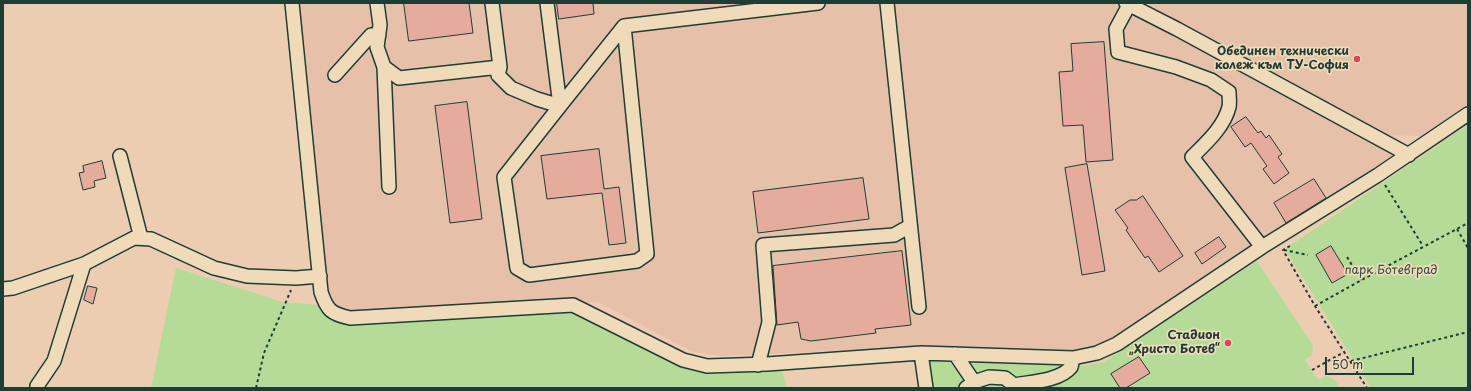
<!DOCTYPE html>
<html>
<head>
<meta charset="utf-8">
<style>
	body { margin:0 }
	#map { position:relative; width:1471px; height:391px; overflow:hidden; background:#eccdb1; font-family:"Playpen Sans",sans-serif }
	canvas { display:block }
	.frame { position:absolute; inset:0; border:4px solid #1f3d34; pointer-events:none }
	.scale { position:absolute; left:1325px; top:357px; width:89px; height:18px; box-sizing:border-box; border:2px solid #1f3d34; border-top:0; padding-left:5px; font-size:12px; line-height:14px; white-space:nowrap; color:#1f3d34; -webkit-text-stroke:3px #efdbb9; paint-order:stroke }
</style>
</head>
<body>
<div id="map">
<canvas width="1471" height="391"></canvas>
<div class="frame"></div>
<div class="scale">50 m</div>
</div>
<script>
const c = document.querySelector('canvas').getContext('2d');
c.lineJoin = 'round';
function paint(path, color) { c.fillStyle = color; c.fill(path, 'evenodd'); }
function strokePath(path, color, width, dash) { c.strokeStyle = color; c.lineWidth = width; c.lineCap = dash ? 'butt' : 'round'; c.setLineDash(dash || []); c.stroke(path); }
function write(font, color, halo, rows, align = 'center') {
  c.font = font + ' "Playpen Sans",sans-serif'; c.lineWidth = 3.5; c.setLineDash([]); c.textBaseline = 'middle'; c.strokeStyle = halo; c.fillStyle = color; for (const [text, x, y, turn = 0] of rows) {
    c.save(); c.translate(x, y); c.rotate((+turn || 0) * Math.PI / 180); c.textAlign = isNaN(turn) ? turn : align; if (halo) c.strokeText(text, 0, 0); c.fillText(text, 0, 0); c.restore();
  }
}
const built = new Path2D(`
	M292,3h1176v101l-45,32 -40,-1 -219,-121 1,10 244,131 -312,198 -178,-6 -197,9 -31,-5 -93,-49 -248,16 -24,-12z`);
const green = new Path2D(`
	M1468,125v263h-97l-86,-139z
	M1257,261l56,84 -1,10 -7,5 13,20 8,-4 9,4 5,8h-407l-4,-27 153,5 22,-4z
	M176,268l107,34 35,3c9,14 15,16 31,18l221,-11 113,55 25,5 74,-1 5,17h-636z`);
const building = new Path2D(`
	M404,3h65l4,30 -64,8z
	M557,3h36l1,11 -35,5z
	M1104,42l9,118 -27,2 -3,-37 -20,1 -4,-54 14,-1 -2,-27z
	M467,102l15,117 -32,4 -15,-117z
	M1246,117l12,16 3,-2 5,7 3,-3 13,19 -4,3 11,16 -15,11 -11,-15 4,-3 -16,-23 -6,4 -14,-20z
	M599,149l5,40 15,-2 7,56 -17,2 -7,-52 -55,6 -6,-43z
	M102,161l4,17 -12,3 1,6 -12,3 -4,-17 5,-1 -1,-6z
	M1087,164l18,107 -23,4 -17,-107z
	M863,178l6,41 -111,14 -5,-41z
	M1314,179l12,19 -40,25 -12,-20z
	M1143,196l40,60 -24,16 -11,-16 -3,2 -19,-28 2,-2 -13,-18 15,-10h6z
	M1219,237l7,10 -24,17 -7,-11z
	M1331,246l17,28 -16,9 -16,-28z
	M902,251l9,74 -36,4 1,4 -65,8 -10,-2 -3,-17 -21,3 -4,-59z
	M88,286l9,2 -4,16 -9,-4z
	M1139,357l11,16 -24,15h-6l-9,-14z`);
const path = new Path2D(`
	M1385,185l38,61
	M1457,229l11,19
	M1290,246l-7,4 32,56 52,82
	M1284,250l24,5
	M1347,257l14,23
	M1315,306l52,-29 101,-54
	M1351,361l117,-29
	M1312,370l32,-18
	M256,388l8,-35 27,-63
	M1467,388l1,-1`);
const minor = new Path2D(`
	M292,3l29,289c6,18 10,22 29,26l223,-13 110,55 24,6 60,-2 154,-11 152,5 24,-5 20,-9 145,-97 116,-72 90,-61
	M377,3l3,22 -3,22 7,20 15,11 101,-11 -2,8 13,13 26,11 23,7 -56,71 13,91 12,7 108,-14 10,-7 -23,-228 194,-23
	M492,3l8,64
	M547,3l13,103 64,-80
	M887,3l32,304
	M1126,3l51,26 232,126
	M1129,5l-13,24 2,23 58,15 35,13 18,12c0,5 1,11 0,15 -5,20 -23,36 -37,50l70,90
	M384,67l5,120
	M335,75l36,-40h8
	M120,156l21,82
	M3,289l10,-1 71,-24 50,-26 17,1 63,29 33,8 49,2 24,-2
	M921,353l5,35
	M955,354l19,28
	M758,365l11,-43 -6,-77 131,-10 16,-9
	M1014,385c16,-3 46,-4 57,-18 1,-3 1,-6 2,-9
	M37,386l17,-25 30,-97
	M966,388l8,-6 15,-5 16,1 9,7v3`);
const markers = [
	[1357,59,4,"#d1495b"],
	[1228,343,4,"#d1495b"]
];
const poiNames = [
	["Обединен технически",1349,52],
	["колеж към ТУ-София",1349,66],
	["Стадион",1220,336],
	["„Христо Ботев“",1220,350]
];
const parkNames = [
	["парк Ботевград",1391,271]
];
paint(built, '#e6c0a9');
paint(green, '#b4dc98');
paint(building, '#e5ac9e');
strokePath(building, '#1f3d34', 1);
strokePath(minor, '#1f3d34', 16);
strokePath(path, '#1f3d34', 2, [3, 3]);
strokePath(minor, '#efdbb9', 13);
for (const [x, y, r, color] of markers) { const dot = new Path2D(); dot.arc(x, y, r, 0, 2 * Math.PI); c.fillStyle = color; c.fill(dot); strokePath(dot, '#efdbb9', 1.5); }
write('bold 12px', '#1f3d34', '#efdbb9', poiNames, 'right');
write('12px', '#2e4d3e', '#efdbb9', parkNames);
</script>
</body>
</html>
